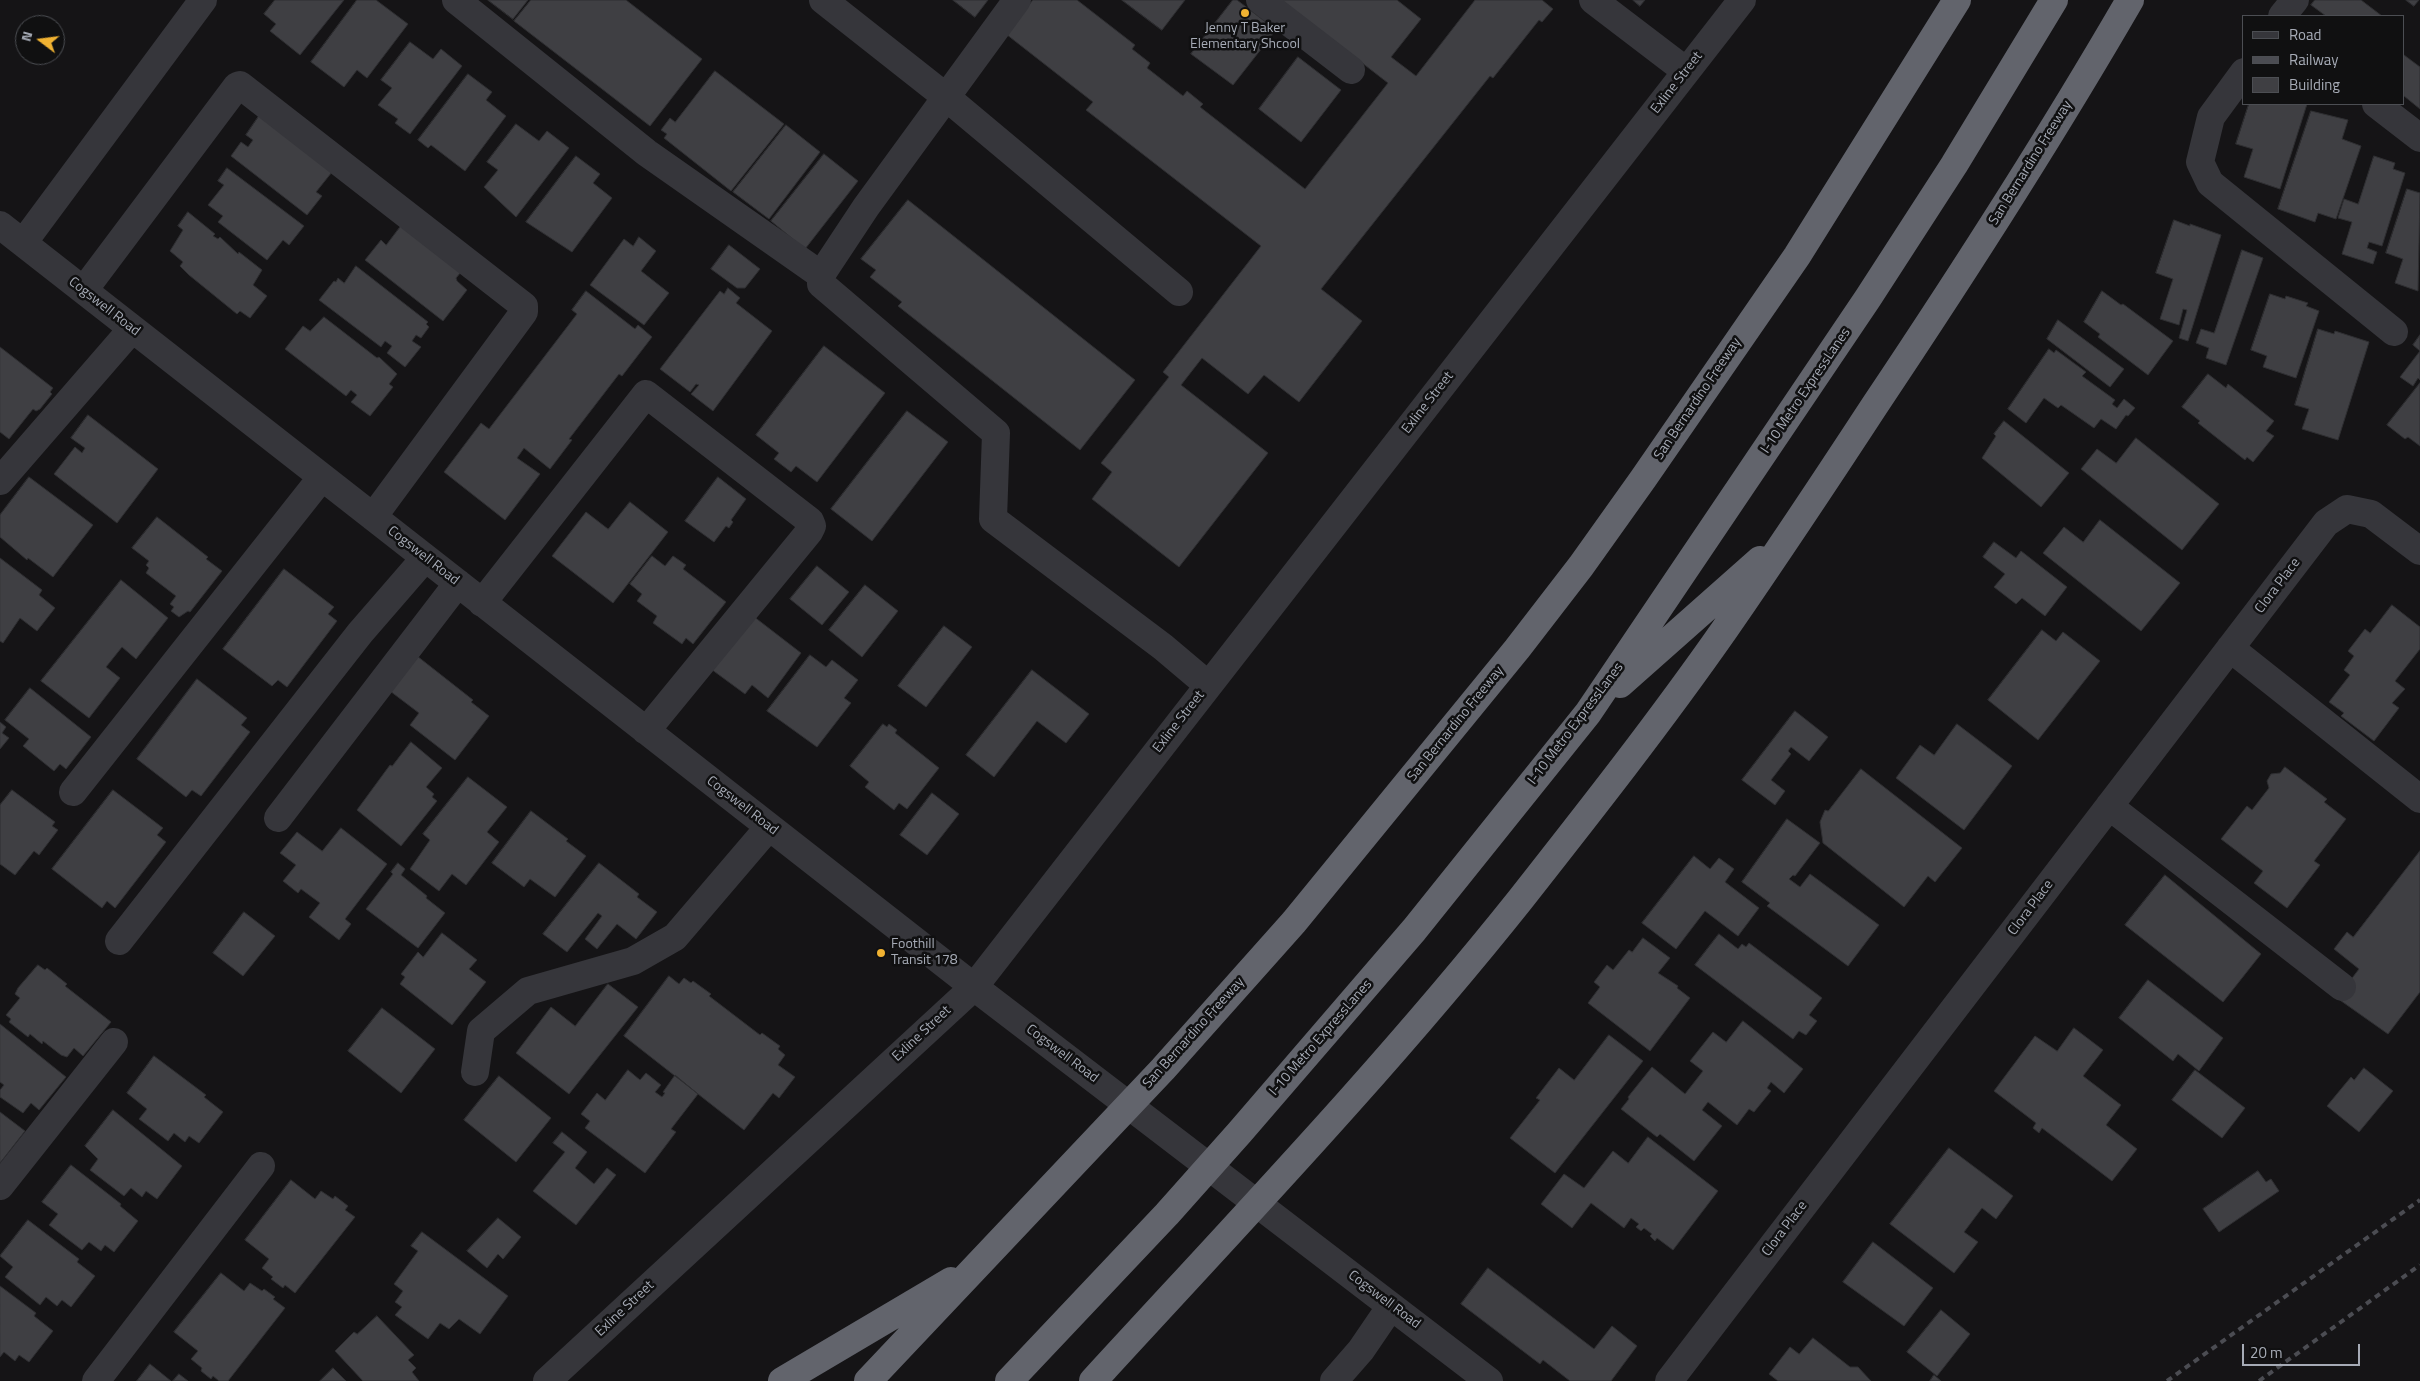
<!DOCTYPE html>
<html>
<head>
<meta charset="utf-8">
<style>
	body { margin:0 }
	#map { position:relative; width:2420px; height:1381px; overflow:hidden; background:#151416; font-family:"Titillium Web",sans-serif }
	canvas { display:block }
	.legend { position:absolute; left:2242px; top:15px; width:162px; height:90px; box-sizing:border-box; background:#101011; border:1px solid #4c4e53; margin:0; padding:6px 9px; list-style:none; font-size:15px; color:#a6abb6 }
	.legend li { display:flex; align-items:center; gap:10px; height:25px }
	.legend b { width:25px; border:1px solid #4c4e53 }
	.north { position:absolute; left:15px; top:15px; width:50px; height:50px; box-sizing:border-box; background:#101011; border:1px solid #4c4e53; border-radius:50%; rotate:285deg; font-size:14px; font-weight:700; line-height:20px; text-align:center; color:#a6abb6 }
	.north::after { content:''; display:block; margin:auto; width:18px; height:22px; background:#f0b232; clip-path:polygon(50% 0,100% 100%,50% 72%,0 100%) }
	.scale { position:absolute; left:2242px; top:1344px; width:118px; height:22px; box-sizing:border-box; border:2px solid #a6abb6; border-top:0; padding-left:6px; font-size:15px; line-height:18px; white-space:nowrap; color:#a6abb6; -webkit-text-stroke:4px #101011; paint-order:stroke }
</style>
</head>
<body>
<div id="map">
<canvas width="2420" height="1381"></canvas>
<ul class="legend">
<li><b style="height:6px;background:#36363b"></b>Road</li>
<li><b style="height:6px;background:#4b4c52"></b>Railway</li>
<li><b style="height:14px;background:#3f3f43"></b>Building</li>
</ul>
<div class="north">N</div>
<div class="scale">20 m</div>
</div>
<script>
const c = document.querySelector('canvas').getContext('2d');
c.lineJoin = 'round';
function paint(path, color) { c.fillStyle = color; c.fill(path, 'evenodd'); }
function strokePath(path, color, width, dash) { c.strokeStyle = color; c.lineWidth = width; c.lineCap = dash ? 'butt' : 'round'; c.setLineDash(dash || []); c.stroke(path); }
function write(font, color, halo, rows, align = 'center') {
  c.font = font + ' "Titillium Web",sans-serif'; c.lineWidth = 5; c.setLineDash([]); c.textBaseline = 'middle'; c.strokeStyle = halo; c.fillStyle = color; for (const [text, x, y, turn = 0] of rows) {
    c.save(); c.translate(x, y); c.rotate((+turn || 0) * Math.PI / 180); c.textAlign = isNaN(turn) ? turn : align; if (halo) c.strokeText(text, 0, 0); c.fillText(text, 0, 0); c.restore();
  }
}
const building = new Path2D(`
	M275,0h69l-44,55 -30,-24 6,-7 -12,-10z
	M357,0h19l32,24 -41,54 -10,-8 -13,17 -33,-25z
	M488,0h40l-15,19z
	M531,0h95l76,59 -52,67 -136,-105z
	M953,0h35l-13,17z
	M1033,0h44l58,45 -3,4 18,14 -3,5 36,28 4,-5 16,13 -3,3 105,82 83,-106 -107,-83h116l24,19 -30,38 25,19 59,-76h67l11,9 -11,13 -3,-2 -46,58 -3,-2 -169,213 41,32 -63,81 -35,-27 -16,19 -46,-36 -21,27 87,68 -89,114 -87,-68 20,-27 -11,-9 68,-86 -6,-5 98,-126 -175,-136 7,-8 -87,-68z
	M1122,0h63l-23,30z
	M1233,0h4l39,30 -43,55 -42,-31z
	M1633,0h12l-5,6z
	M2315,0h46l21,16h-56l-15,-11z
	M2406,0h13l-5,6z
	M410,42l23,17 8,-10 21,17 -52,68 -15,-11 3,-4 -20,-14 14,-17 -11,-8z
	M2404,55l16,12v42l-16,-13z
	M1298,57l43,33 -40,52 -42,-33z
	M715,71l69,53 -53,67 -67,-53 3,-4 -6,-4 9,-12 5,4z
	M468,74l24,18 -6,8 20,16 -41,55 -34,-26 -3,3 -10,-8z
	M2249,104h58l-27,85 -36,-12 9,-28 -17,-5z
	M2311,111l37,9 -6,19 19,7 -25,73 -18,-6 -3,9 -37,-13z
	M259,116l73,56 -16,20 6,4 -15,19 -76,-59 10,-14 7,5 5,-7 -7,-5z
	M516,124l23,17 8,-10 22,17 -53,69 -32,-30 14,-17 -11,-8z
	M786,125l34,27 -51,67 -36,-27z
	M824,154l34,27 -53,68 -34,-28z
	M576,156l24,18 -7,9 19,15 -40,54 -46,-30z
	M2374,156l21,7 -2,6 12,4 -23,73 -13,-4 -2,6 10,4 -4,12 -31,-10 10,-32 -14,-4 6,-19 14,5z
	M227,168l77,58 -15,19 -6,-5 -16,20 -49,-38 5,-6 -15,-11 16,-20 -6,-4z
	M2407,189l13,4 -2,98 -23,-8 8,-24 -17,-6z
	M908,200l227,180 -55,70 -182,-144 4,-4 -32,-25 6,-7 -15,-11z
	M188,212l27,22 -2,2 5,3 2,-2 18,17 1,-2 23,18 -9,15 14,11 -17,22 -10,-7 -3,3 -48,-39 -9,-9 3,-4 -13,-11 13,-21 -5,-4z
	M2174,220l16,6v-2l31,11 -33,106 -9,-3 8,-28 -4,-1 -4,16 -19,-6 13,-40 -17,-6z
	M401,226l60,46 -5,6 1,3 10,9 -24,31 -78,-61 16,-20 5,5z
	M639,237l17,14 -15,20 28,22 -25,32 -54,-40 34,-46 9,7z
	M729,245l31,24 -15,19h-8l-26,-19z
	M2242,250l21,8 -37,107 -20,-7 3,-10 -13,-5 5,-14 13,4z
	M356,266l72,56 -2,2 3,3 -8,11 -5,-3 -4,6 9,6 -16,20 -18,-14 5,-7 -7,-5 -4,6 -62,-47 15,-19 2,1 2,-4 6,5z
	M728,288l12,10 -4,5 36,28 -59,80 -22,-17 8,-9 -3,-1 -6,8 -30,-23 60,-78 4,3z
	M586,291l49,38 3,-4 14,12 -30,39 -3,-2 -50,65 3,1 -22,29 -26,-21 -7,10 23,16 -35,46 -61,-48 37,-49 8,6 88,-115 -5,-4z
	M2102,291l19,14 2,-1 50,37 -25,34 -50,-38 2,-3 -16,-12z
	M2270,294l15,5 1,-3 22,7 -2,3 13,5 -23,67 -33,-11 4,-11 -16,-6z
	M324,317l53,41 2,-1 18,17 -8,10 4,3 -23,29 -19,-14 6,-7 -6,-5 -5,6 -61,-47 18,-23 7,5z
	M2058,320l66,49 -14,18 -63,-48z
	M2318,329l16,5 1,-3 34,11 -31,98 -36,-11 7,-20 -14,-4z
	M2420,335v45l-2,-2 -5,8 -13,-9 20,-26 -7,-6z
	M824,346l61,47 -68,89 -21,-16 -5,6 -17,-13 5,-6 -23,-18z
	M0,347l53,41 -3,4 2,2 -12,15 -4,2 -3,-2 -24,30 -9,-7z
	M2049,349l5,4 2,-3 30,22 -4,4 33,24 -3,4 5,4 7,-9 11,9 -7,8 -2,-1 -10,14 -15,-10 -7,9 -33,-23 -3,3 -14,-10 -18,25 -18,-14z
	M2208,374l18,14 2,-4 46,37 -8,10 8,5 -21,26 -6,-5 -2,3 -47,-37 2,-2 -18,-14z
	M2420,383v63l-12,-9 -3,2 -18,-14z
	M907,411l41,31 -76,99 -41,-32z
	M88,415l70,54 -41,54 -63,-49 21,-27 7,6 3,-5 -14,-10z
	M2004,421l65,52 -28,34 -59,-49 14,-22 -2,-2z
	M2136,438l83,66 -37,46 -101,-81 16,-20 19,14z
	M29,477l64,48 -40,52 -25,-19 -1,2 -27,-23v-22z
	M718,477l28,22 -15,21 2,2 -4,6 -3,-2 -12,16 -29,-21z
	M630,502l38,30 -55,71 -61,-47 34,-44 22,17z
	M157,517l51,40 -2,2 16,12 -32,41 -2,-1 -9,6 -8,-6 3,-4 -4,-3 6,-8 -30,-23 3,-5 -3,-3 3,-4 -17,-13z
	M2100,520l80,63 -39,48 -98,-78 21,-26 19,15z
	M1994,542l22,16 5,-7 46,36 -22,29 -23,-18 -6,6 -22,-17 11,-13 -22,-17z
	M652,556l13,10 8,-10 13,9 -3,4 43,33 -33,42 -7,-6 -4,6 -29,-21 4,-7 -20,-15 5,-7 -12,-10z
	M0,558l42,32 -3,5 16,13 -18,23 -17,-13 -17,25 -3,-2z
	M817,566l32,26 -27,33 -32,-26z
	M284,569l50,38 -6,7 9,7 -50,66 -9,-7 -6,6 -49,-37z
	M121,580l47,38 -32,41 -14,-12 -16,20 14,11 -31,40 -48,-37z
	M865,585l33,26 -36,46 -33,-27z
	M2392,605l28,22v22l-25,32 10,8 -13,14 7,5 -25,33 -33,-25 3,-3 -15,-11 21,-27 -6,-5 10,-14 -6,-5 17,-22 5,4z
	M753,616l48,37 -33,45 -16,-13 -7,9 -34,-25z
	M944,626l28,21 -46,60 -28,-21z
	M2042,630l14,11 7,-9 37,29 -62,79 -50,-40z
	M810,655l16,12 6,-7 26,20 -14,18 7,5 -34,44 -50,-36z
	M417,656l56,44 -2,2 18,14 -34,44 -45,-35 9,-12 -29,-22z
	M1032,670l57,44 -23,29 -29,-22 -43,56 -28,-22z
	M197,679l50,39 -6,7 9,7 -49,64 -9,-6 -6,7 -49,-38z
	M30,688l61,49 -25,32 -6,-5 -6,7 -31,-25 6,-7 -24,-19z
	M1795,711l33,26 -19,24 -18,-14 -3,4 3,3 -20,26 14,11 -10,14 -33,-25z
	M0,722l6,5 -4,6 7,5 -9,11z
	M883,724l4,3 2,-3 8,6 -2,3 44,35 -32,41 -8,-6 -5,7 -29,-23 4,-5 -19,-16z
	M1957,724l55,42 -48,64 -68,-52 24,-33 14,10z
	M411,742l31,26 -16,19 8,7 -2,3 5,4 -36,45 -44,-36 33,-45 2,1z
	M2285,767l42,32 -3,3 22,17 -32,42 6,4 -33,43 -33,-25 9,-12 -42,-32 26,-33 5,4 17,-22 -2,-7 4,-7 9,-1z
	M1861,769l101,79 -27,34 -7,-6 -24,31 -81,-64 -3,-21 5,-12 3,1z
	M468,777l39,30 -20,25 12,10 -33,43 -14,-11 -13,17 -29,-22 20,-29 -7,-6z
	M12,790l43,32 -3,4 6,4 -19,25 -5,-4 -19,24 -15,-11v-59z
	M113,790l50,38 -6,7 9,7 -51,66 -8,-7 -5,7 -50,-39z
	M932,793l27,21 -32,41 -27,-20z
	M531,811l37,28 -2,2 20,15 -31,41 -25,-18 -6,8 -32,-24z
	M1787,819l33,24 -25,33 -2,-1 -4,4 11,8 10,-13 69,51 -31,41 -81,-60 3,-3 -28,-21z
	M341,828l46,36 -42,55 6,5 -12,16 -30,-23 11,-14 -19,-14 -3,4 -15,-12 13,-16 -16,-12 17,-21 25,19z
	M2420,851v141l-32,42 -51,-36 22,-29 -25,-20 13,-17 6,5z
	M1694,856l16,13 9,-11 15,11 -9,13 34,26 -21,28 -33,-25 -29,38 -34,-26z
	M398,863l7,6 -4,6 26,21 -1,2 19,15 -27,35 -52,-39 27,-35 -2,-2z
	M599,863l40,31 -2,3 20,15 -21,27 -19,-15 -20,25 -12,-10 17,-23 -4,-3 -31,39 -24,-18z
	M2165,875l96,79 -38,48 -98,-77z
	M244,912l31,24 -32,40 -30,-23z
	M442,933l35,27 -8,9 17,13 -34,43 -52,-41 5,-7 -4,-3 17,-22 5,5z
	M1719,934l19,15 4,-5 4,3 3,-4 73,55 -13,17 8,6 -11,14 -7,-4 -6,8 -98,-74z
	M1643,938l27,20 -12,15 20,13 -1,2 13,10 -40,53 -62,-48 12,-16 -6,-5 13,-17 6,5 16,-20 3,2z
	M38,965l7,5 2,-2 20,16 -2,2 46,36 -28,34 -9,-8 -7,9 -6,-2 -18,-14 -1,3 -12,-10 -2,3 -19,-15 2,-3 -5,-4 14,-17 -5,-4 3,-6z
	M669,976l10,8 5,-6 7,5 2,-2 18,13 -2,2 51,39 2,-2 18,13 -2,3 7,6 -7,10 17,12 -16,21 -6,-5 -29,37 -120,-94z
	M2148,980l75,58 -24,33 -21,-17 -5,7 -54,-43z
	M608,984l30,23 -69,87 -53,-41 35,-46 24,19z
	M382,1008l53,41 -34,44 -53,-42z
	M1743,1021l60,48 -19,24 -13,-11 -4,6 4,3 -17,21 -5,-3 -12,16 -29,-23 -6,8 20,16 -28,35 -34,-27 -3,3 -36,-28 8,-10 -1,-2 24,-30 33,27 18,-23 -13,-10 23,-29 13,10z
	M0,1024l66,53 -27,33 -8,-7 -8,10 -23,-16v-7l4,-5 -4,-3z
	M2074,1028l29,22 -20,26 38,29 -15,20 31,24 -25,32 -70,-53 -3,5 -6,-5 3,-5 -42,-32 41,-55 22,15z
	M1609,1035l34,26 -88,112 -45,-35 30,-38 -4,-2 23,-30 15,12z
	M154,1056l52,39 -2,2 19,15 -24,31 -10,-7 -4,6 -11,-9 -6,8 -29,-22 8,-10 -20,-16z
	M2364,1068l29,23 -34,41 -32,-26 24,-29 3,3z
	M628,1070l12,10 6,-7 15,12 -6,7 7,5 3,-4 -2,-1 12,-17 23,19 -27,35 5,3 -31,41 -60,-45 5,-7 -9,-7 16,-21 8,7z
	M2195,1070l50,38 -23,30 -50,-38z
	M499,1076l52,42 -35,44 -52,-42z
	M113,1110l69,56 -25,33 -11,-8 -4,6 -11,-9 -7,8 -34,-26 8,-11 -13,-13z
	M0,1112l25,19 -25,32z
	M562,1132l25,20 -12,16 19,16 13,-16 9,7 -40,50 -43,-34 32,-39 -12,-9z
	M1648,1137l70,54 -45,59 -16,-12 -2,3 -5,-5 2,-2 -8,-6 -3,3 -5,-4 3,-3 -8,-6 -7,10 -33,-25 -19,25 -31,-24 23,-30 20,14 29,-37 15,12z
	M1949,1148l64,48 -17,23 -14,-11 -18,24 14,10 -24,31 -64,-49z
	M71,1165l50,39 -1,2 18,15 -24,31 -9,-7 -4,6 -12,-9 -7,8 -33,-25 9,-11 -16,-12z
	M2258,1171l8,11 5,-3 8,12 -60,41 -16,-23z
	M291,1180l24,19 6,-8 12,8 2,-3 13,10 -3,4 10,7 -60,76 -10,-8 -2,3 -12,-9 2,-2 -11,-9 7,-9 -24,-19z
	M498,1218l23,19 -18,22 -5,-5 -11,14 -20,-17z
	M28,1220l51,39 -2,3 18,14 -24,31 -9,-7 -5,6 -11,-9 -6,8 -35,-28 8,-10 -13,-11z
	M422,1232l86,64 -28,38 -21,-15 -10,10 -9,-6 -12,16 -33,-24 7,-8 -7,-5 8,-11 -9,-7 24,-33 -7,-5z
	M1873,1242l60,46 -29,38 -61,-44z
	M1488,1268l106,81 18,-23 25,20 -26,35h-41l-27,-21 -3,4 -79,-60z
	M221,1273l23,18 6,-8 12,8 2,-2 11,8 -2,2 12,9 -57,73h-9l-6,-5 -2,3 -10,-8 1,-3 -11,-9 7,-8 -24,-19z
	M0,1286l36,27 -2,3 19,15 -24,31 -10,-7 -4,6 -11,-9 -4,5z
	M1941,1310l29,24 -33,42 -30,-24z
	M377,1316l37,39 -6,5 8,8 -4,4 7,9h-56l-28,-30 19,-19 3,2z
	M1813,1338l37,29h8l13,14h-93l-9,-7 21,-27 9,7z
	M150,1364l21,17h-34z
	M333,1368l13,13h-26z
	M179,1374l9,7h-15z
	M1934,1375l7,6h-11z`);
const minor = new Path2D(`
	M456,0l191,153 174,122
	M823,0l123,97 233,195
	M1017,0l-151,207 -45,68v9l175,149 -3,86 170,128 45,38
	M1260,0l91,70
	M1593,0l93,71
	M2282,16l13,-16
	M2244,72l-33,45 -11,45 10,21 184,149
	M2376,104l44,34
	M0,225l974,762 515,394
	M23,243l180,-243
	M84,290l153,-204 3,-1 284,221v6l-151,205
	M0,481l132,-152
	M482,603l164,-209 164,127 2,5 -3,6 -163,199
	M2230,648l190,151
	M73,792l249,-315
	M2109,806l233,181
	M278,818l180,-235
	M119,941l241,-308 65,-75
	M475,1072l6,-41 47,-40 105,-30 42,-24 94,-110
	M0,1186l114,-144
	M96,1381l165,-215
	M547,1381l427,-394 768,-987
	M1334,1381l27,-31 30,-44
	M1669,1381l657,-858 21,-14 24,5 49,37`);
const highway = new Path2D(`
	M1620,684l140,-124
	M782,1381l169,-100
	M868,1381l295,-312 131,-147 223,-273 64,-83 62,-87 154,-223 160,-256
	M1009,1381l158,-167 73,-82 174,-202 174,-217 280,-415 86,-133 100,-165
	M1093,1381c145,-158 293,-313 427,-481 70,-89 140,-178 205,-271 51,-74 101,-149 150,-224 89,-133 175,-267 255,-405`);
const rail = new Path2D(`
	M2167,1381l253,-181
	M2259,1381l161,-116`);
const markers = [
	[1245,13,5,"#f0b232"],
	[881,953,5,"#f0b232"]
];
const poiNames = [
	["Jenny T Baker",1245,29],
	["Elementary Shcool",1245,45],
	["Foothill",891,945,"left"],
	["Transit 178",891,961,"left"]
];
const streetNames = [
	["Exline Street",1677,83,-52],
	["San Bernardino Freeway",2031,163,-58],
	["Cogswell Road",104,307,38],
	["I-10 Metro ExpressLanes",1806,391,-56],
	["San Bernardino Freeway",1698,399,-56],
	["Exline Street",1428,403,-52],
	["Cogswell Road",423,556,38],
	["Clora Place",2278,586,-53],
	["Exline Street",1179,722,-52],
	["San Bernardino Freeway",1456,724,-51],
	["I-10 Metro ExpressLanes",1576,724,-53],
	["Cogswell Road",742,806,38],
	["Clora Place",2031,908,-53],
	["San Bernardino Freeway",1194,1033,-48],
	["Exline Street",922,1034,-43],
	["I-10 Metro ExpressLanes",1321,1038,-49],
	["Cogswell Road",1062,1054,37],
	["Clora Place",1785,1229,-53],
	["Cogswell Road",1384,1300,37],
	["Exline Street",625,1309,-43]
];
paint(building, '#3f3f43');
strokePath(building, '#2f2f32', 1);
strokePath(minor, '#36363b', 28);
strokePath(highway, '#62646c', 28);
strokePath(rail, '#4b4c52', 4, [6, 5]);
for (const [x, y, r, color] of markers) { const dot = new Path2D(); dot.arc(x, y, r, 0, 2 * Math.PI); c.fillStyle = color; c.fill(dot); strokePath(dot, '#101011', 2); }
write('14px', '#a6abb6', '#101011', poiNames);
write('14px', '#a6abb6', '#101011', streetNames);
</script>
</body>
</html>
